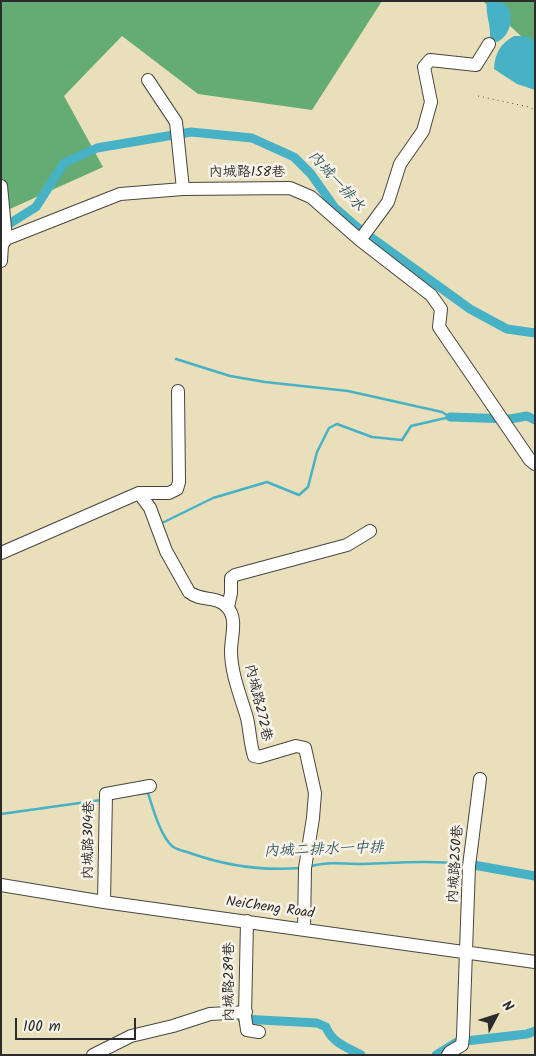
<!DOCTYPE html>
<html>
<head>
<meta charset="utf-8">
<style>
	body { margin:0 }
	#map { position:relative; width:536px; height:1056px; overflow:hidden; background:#e9e0bb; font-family:Kalam,sans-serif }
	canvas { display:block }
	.frame { position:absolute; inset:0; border:2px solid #2b2b2b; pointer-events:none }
	.north { position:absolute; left:471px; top:991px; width:50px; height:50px; -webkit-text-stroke:4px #f7f3e8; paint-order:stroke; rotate:50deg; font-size:14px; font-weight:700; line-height:20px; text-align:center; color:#2b2b2b }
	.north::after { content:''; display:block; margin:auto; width:18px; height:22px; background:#2b2b2b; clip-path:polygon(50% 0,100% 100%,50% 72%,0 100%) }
	.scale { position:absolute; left:15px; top:1018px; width:121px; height:22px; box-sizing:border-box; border:2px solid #2b2b2b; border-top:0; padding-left:6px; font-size:15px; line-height:18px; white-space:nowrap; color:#2b2b2b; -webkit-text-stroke:4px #f7f3e8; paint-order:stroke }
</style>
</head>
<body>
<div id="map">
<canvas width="536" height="1056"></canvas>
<div class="frame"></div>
<div class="north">N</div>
<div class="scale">100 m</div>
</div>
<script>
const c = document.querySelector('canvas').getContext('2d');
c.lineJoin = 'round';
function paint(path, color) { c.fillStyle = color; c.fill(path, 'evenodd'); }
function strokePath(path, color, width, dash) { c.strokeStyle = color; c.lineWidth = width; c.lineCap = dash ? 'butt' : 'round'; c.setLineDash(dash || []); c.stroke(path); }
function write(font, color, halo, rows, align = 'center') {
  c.font = font + ' Kalam,"LXGW WenKai TC",sans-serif'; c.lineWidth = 5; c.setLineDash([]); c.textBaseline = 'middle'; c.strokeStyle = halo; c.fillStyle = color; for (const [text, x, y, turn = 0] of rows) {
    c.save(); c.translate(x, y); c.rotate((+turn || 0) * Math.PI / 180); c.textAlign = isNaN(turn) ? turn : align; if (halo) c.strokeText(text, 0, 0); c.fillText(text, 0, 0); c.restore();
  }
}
const forest = new Path2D(`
	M1,1h381l-70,109 -114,-16 -76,-58 -58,60 39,71 -102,46z
	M483,1h52v48z`);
const water = new Path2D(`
	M487,1c3,0 8,-1 12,0 19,6 13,35 -2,41l-4,-2 -3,-3c1,-12 -5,-24 -3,-36z
	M514,36h10l11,5v49l-18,-6 -23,-15c1,-16 6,-25 20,-33z`);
const stream = new Path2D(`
	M176,359l54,17 35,6 83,9 94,21 8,5
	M162,523l51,-25 54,-16 32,13 9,-8 9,-35 12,-24 8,-4 35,13 30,3 9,-14 39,-9
	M139,794l9,-1c5,15 12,42 24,53 5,4 12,5 18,7 36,13 72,18 111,15
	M1,814l100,-14
	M308,867c17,-6 33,-3 51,-3 35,-1 70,-4 106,0`);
const canal = new Path2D(`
	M1,229l35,-22 28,-44 33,-15 94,-16 61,6 42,19 17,17 24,34 23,20 112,81 37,20 28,4
	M450,417l60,2 17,-3 8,4
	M468,864l67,12
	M242,1019l75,4 9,4c6,16 21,20 35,28
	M436,1055l21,-13 70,-8 8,-3`);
const path = new Path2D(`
	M478,96l51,11 6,3`);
const minor = new Path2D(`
	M148,80l28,42 7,67
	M1,186l5,53
	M360,240l28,-38 12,-38 23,-33 8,-29 -7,-35 6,-7 46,5 13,-21
	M1,261l1,-16 4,-6 114,-45 63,-5 107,-1 21,9 49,43 71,55 10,14 -2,18 91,133 5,4
	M139,493l11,15 16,43 23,41c12,10 28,3 38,15 11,11 4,30 4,44 0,23 10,46 16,67 3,13 3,26 7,38l5,1 37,-11 9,2 10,45 -2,25 -8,50 -1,61
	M1,553l138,-60h30l8,-4 2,-7 -1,-91
	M228,607l3,-14v-15l4,-3 112,-30 23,-14
	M1,885l103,17 431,60
	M104,902l2,-108 44,-8
	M247,921l-2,95 2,14 12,2
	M93,1055l38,-19 42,-10 37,-12 36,-2
	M448,1055l2,-3 12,-7 1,-9 6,-170 11,-87`);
const streetNames = [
	["內城路158巷",247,174],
	["內城路272巷",257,703,77],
	["內城路304巷",90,840,-89],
	["內城路250巷",457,864,-86],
	["NeiCheng Road",270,909,8],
	["內城路289巷",231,982,-90]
];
const waterNames = [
	["內城一排水",335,182,48],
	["內城二排水一中排",324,851,-2]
];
paint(forest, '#64ac73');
paint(water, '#47b1c5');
strokePath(stream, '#47b1c5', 2.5);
strokePath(canal, '#47b1c5', 9);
strokePath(minor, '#484641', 14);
strokePath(path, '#484641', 1, [1, 4]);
strokePath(minor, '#fff', 12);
write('14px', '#2b2b2b', '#f7f3e8', streetNames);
write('italic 15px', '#355a61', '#f7f3e8', waterNames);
</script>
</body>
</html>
